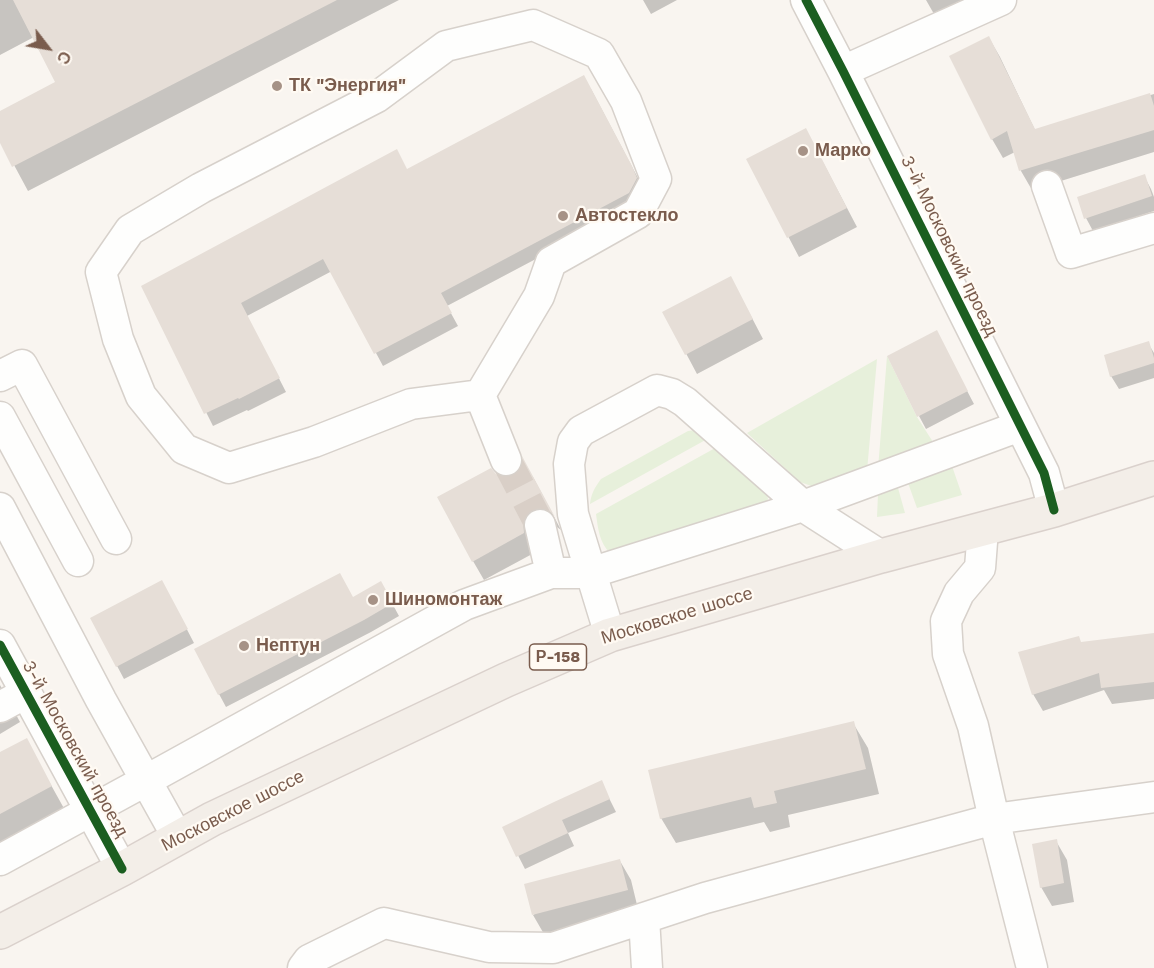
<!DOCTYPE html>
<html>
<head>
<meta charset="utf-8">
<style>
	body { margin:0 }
	#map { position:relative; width:1154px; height:968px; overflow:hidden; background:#f9f5f0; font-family:"Work Sans",sans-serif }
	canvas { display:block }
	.north { position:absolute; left:18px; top:18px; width:60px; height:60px; -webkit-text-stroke:4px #fffaf3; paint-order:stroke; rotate:121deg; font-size:16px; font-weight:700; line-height:24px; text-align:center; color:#7a5c4d }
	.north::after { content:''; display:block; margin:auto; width:21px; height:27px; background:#7a5c4d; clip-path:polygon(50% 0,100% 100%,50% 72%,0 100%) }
</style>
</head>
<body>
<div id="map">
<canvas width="1154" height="968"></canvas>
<div class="north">С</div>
</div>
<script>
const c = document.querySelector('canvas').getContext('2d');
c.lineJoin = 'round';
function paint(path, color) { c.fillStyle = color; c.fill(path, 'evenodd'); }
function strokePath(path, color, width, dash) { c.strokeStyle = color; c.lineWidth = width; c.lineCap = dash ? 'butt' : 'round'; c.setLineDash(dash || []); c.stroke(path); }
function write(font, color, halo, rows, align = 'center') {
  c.font = font + ' "Work Sans",sans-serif'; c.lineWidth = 4.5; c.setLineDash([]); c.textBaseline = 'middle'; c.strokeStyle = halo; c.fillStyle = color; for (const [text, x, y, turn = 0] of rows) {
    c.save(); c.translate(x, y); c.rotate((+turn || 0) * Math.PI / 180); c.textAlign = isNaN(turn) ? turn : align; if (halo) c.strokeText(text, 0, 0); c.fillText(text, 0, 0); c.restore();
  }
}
const green = new Path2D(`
	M887,356l30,61 16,25 -55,27z
	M877,359l-10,112 -47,18 -20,-7 -53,-49z
	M695,430l14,8 -119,66c1,-10 5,-17 11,-25l87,-48z
	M717,447l50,47 1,5 -2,5 -156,49c-11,-11 -12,-25 -14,-39z
	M952,466l10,29 -45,13 -9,-25z
	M898,488l7,25 -28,4 1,-23z`);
const shadow = new Path2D(`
	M0,0h399l-371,191 -28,-52v-27l57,-29 -23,-46 -34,18z
	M643,0h34l-26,14z
	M926,0h36l-28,14z
	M989,38l11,19 35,73 119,-36v58l-122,38 -11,-19 -6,-19 -12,6 -11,-19z
	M591,89l48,91 -3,26 -189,100 11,20 -75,40 -51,-95 -85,45 39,76 -38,19 -1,-1 -34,16 -70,-140z
	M816,149l41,78 -58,30 -51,-97z
	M1144,176l7,13 3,8v14l-61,20 -7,-13 -7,-20z
	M741,297l22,42 -66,35 -33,-62z
	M1148,343l6,10v25l-35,11 -8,-13z
	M943,345l31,59 -48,25 -7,-13z
	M495,475l8,3 30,-1 28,53 -4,-3h-9l-14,26 -50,27 -11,-19z
	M381,583l18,33 -28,16 -145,75 -7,-13 134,-95z
	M169,595l25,48 -70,36 -32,-60z
	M1154,635v64l-42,5 -8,-14 -61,21 -10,-17 49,-50z
	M0,685l20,37 -20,12z
	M853,723l15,25 11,46 -91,21 2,12 -20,5 -6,-10 -88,21 -15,-25z
	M26,740l45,81 -71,38v-106z
	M601,782l15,30 -48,21 6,13 -49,23 -21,-41z
	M1056,841l11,19 7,42 -22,4 -11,-19z
	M620,861l11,19 7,29 -94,25 -11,-19z`);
const building = new Path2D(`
	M13,0h324l-325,167 -12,-24v-32l55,-29z
	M989,36l46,93 115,-36 4,13v24l-135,41 -12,-40 -16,9 -42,-84z
	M584,75l48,91 5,12 -8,15 -188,100 11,20 -78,41 -51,-95 -82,44 39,75 -41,21 -1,-1 -34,16 -63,-128 256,-137 10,20z
	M806,128l41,80 -60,30 -41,-79z
	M1145,174l7,22 -68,23 -7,-22z
	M731,276l22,43 -68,36 -23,-43z
	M937,330l31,61 -51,26 -30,-61z
	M1149,341l5,17v5l-44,14 -6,-22z
	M522,456l33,61 -3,-4 -8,-5h-7l-8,4 -6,9 1,12 -52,29 -35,-65 54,-29 5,6 7,3 10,-1 7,-6 3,-7z
	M340,573l13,24 28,-16 12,22 -29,17 -146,75 -24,-46z
	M162,580l26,49 -72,38 -26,-49z
	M1154,633v49l-53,6 -2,-15 -67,22 -14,-43 61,-16 2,6z
	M854,721l12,48 -92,22 3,12 -23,5 -3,-11 -91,22 -12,-49z
	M27,738l25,48 -52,28v-62z
	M602,780l8,19 -48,21 6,13 -52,24 -14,-30 52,-25z
	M1057,839l7,44 -24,5 -8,-44z
	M620,859l8,31 -96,25 -8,-31z`);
const minorTunnel = new Path2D(`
	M506,460l34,65`);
const minor = new Path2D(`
	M806,0l37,71 201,402 10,37
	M843,71l158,-71
	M1047,186l24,67 83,-25
	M0,376l22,-11 94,174
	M480,395l-69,9 -97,38 -85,26 -45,-19 -43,-53 -23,-57 -17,-67 29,-42 71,-42 176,-91 69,-51 87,-21 66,29 27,47 30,78 -18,34 -87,49 -12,34 -59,99 26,65
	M0,417l78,144
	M0,508l101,192 77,138
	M540,525l11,48
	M610,635l-37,-121 -4,-50 4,-22 8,-11 76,-41 15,4 13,8 118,104 78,50
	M0,645l122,224
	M0,707l26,-14
	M0,860l145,-79 319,-176 87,-32h39l213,-67 217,-80
	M644,918l3,50
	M303,968l6,-8 75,-37 105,24 64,1 152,-50 289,-79 -21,-93 -25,-72 -2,-33 13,-28 21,-25 3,-39
	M1032,968l-38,-149 160,-22`);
const major = new Path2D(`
	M0,932l122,-63 90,-50 294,-139 104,-45 271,-79 173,-46 100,-32`);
const cycleway = new Path2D(`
	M806,0l37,71 201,402 10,37
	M0,645l122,224`);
const markers = [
	[277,86,6,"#a69286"],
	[803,151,6,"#a69286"],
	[563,216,6,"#a69286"],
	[373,600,6,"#a69286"],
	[244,646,6,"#a69286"]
];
const shields = [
	[558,657,57]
];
const shieldNames = [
	["Р-158",558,657]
];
const poiNames = [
	["ТК \"Энергия\"",289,86],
	["Марко",815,151],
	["Автостекло",575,216],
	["Шиномонтаж",385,600],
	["Нептун",256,646]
];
const streetNames = [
	["3-й Московский проезд",949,246,64],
	["Московское шоссе",677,616,-17],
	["3-й Московский проезд",75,749,61],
	["Московское шоссе",233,811,-27]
];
paint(green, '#e7f0db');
paint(shadow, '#0003');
paint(building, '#e6ded7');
strokePath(minorTunnel, '#d9cfc7', 30, [30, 15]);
strokePath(minor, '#d7d1cb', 33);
strokePath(major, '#dad1cc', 36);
strokePath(minor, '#fefefd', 30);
strokePath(major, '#f3eee8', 33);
strokePath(cycleway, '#1b5e20', 9);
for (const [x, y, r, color] of markers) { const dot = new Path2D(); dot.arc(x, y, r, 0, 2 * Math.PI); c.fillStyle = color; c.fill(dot); strokePath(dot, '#fffaf3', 2); }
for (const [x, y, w] of shields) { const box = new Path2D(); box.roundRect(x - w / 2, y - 13, w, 26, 4.5); c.fillStyle = '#fffaf3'; c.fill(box); strokePath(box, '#7a5c4d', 1.5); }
write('bold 16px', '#7a5c4d', null, shieldNames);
write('bold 18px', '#7a5c4d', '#fffaf3', poiNames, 'left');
write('18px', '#7a5c4d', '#fffaf3', streetNames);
</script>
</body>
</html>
